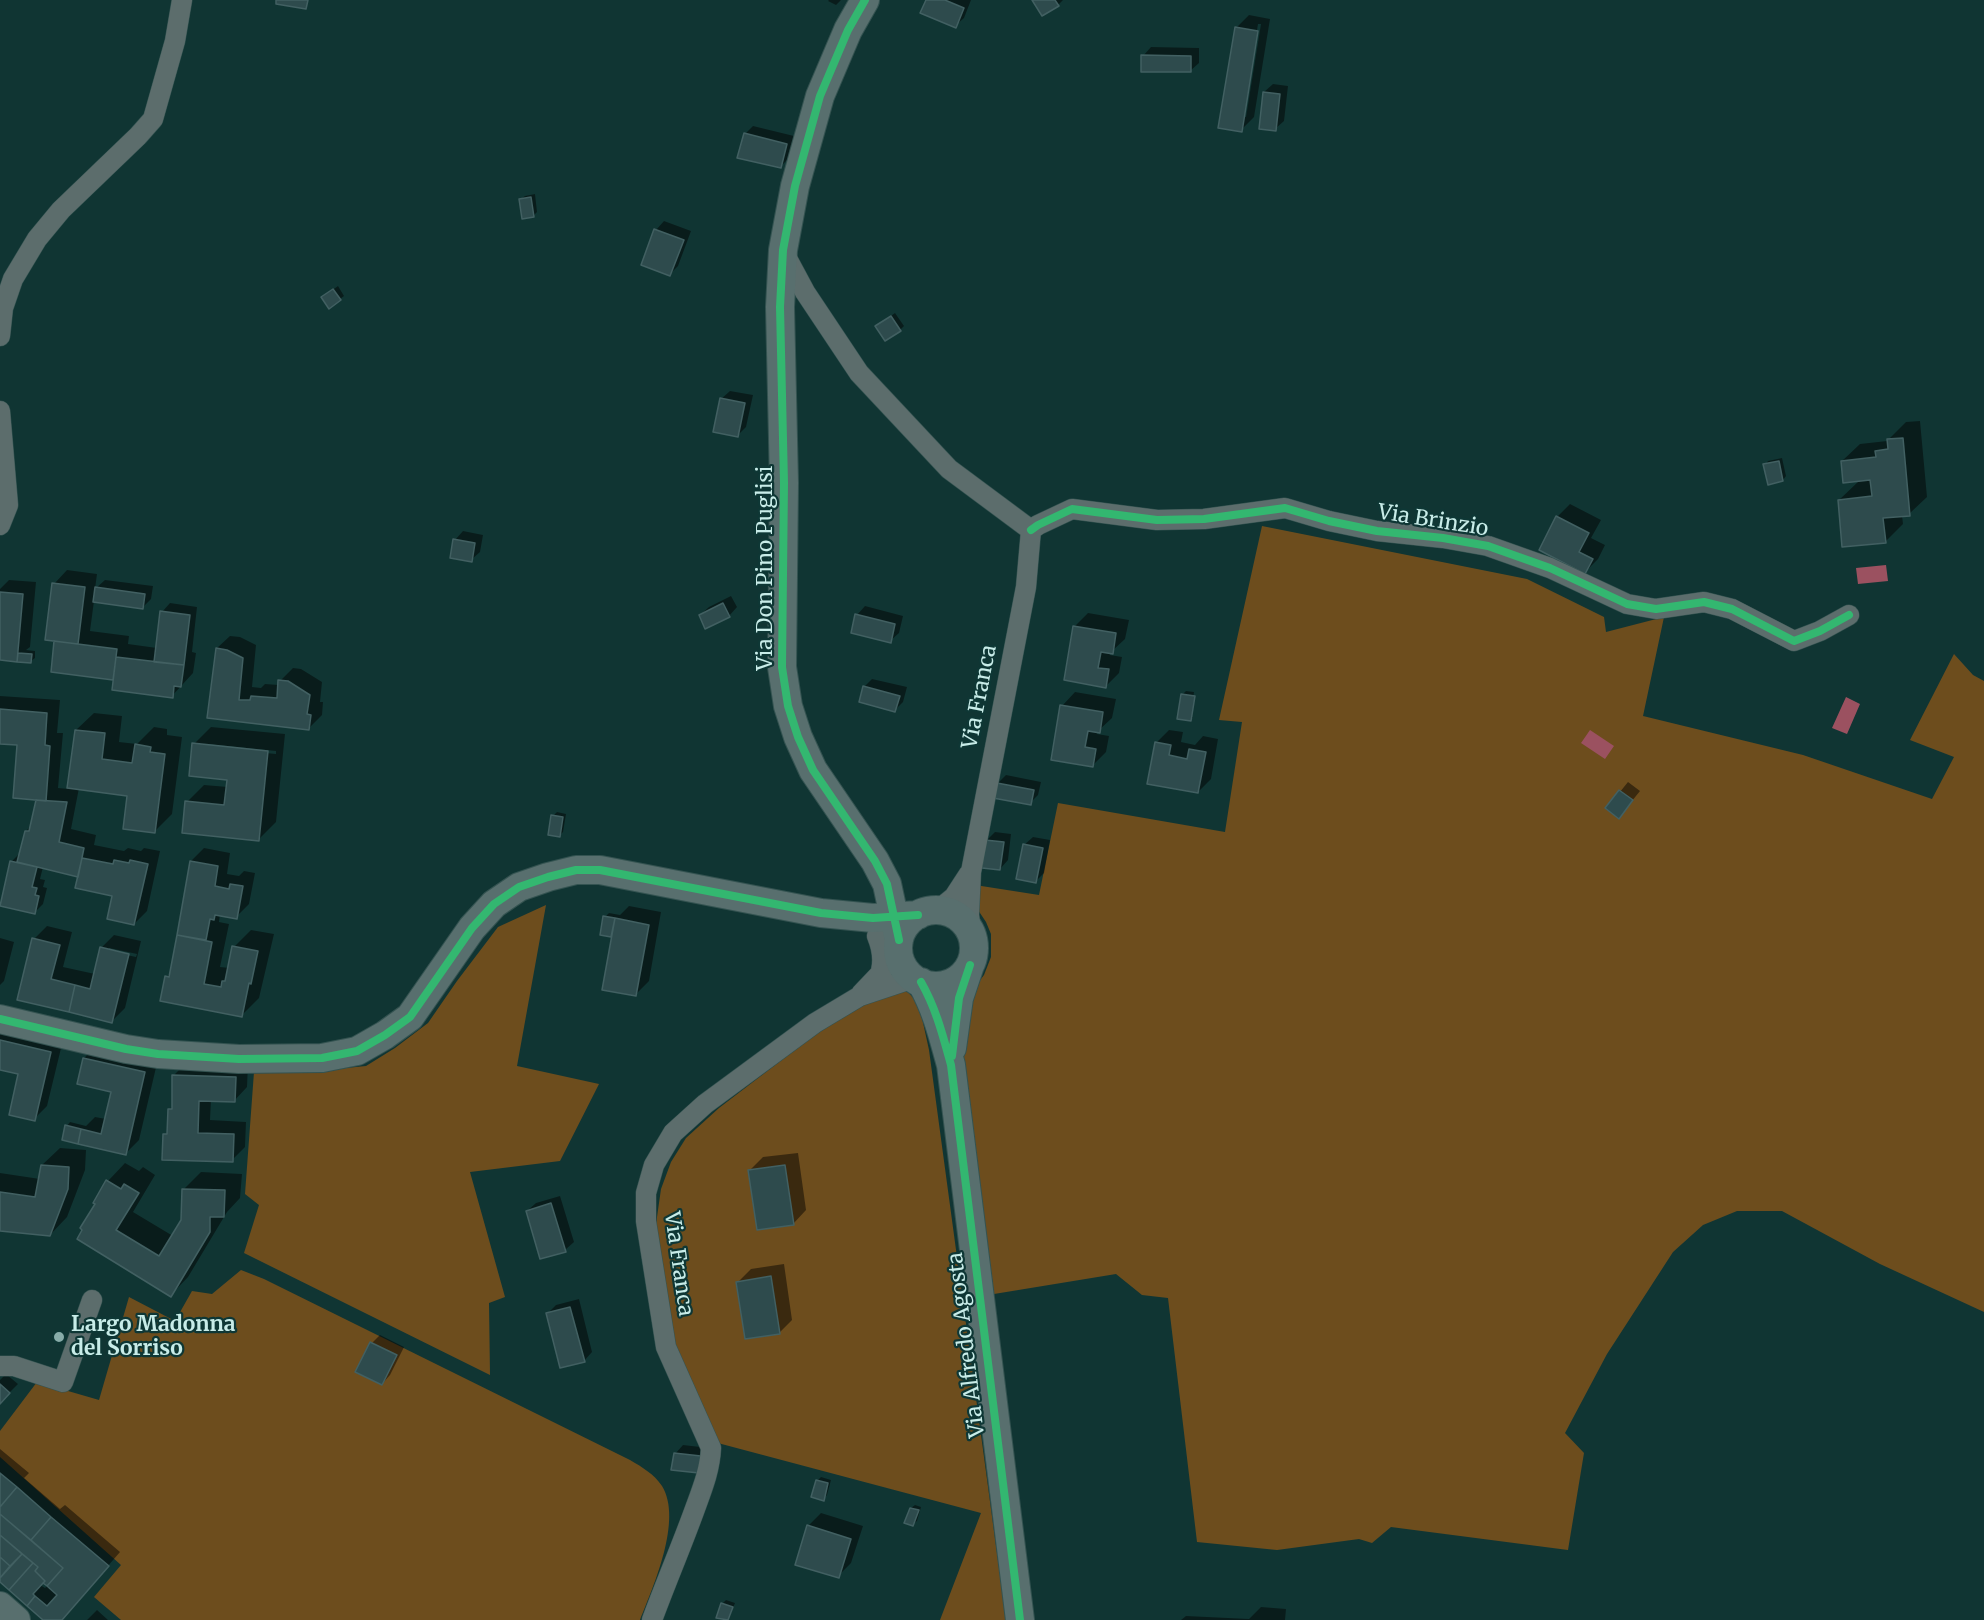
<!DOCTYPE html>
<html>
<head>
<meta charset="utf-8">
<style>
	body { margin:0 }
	canvas { display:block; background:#103533 }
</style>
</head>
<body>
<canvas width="1984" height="1620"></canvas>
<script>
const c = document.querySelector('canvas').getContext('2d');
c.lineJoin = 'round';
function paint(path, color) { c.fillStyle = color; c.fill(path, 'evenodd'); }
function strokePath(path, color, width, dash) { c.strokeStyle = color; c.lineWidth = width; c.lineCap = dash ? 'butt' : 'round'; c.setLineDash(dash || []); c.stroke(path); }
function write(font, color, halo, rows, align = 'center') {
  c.font = font + ' Merriweather,serif'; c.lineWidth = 4.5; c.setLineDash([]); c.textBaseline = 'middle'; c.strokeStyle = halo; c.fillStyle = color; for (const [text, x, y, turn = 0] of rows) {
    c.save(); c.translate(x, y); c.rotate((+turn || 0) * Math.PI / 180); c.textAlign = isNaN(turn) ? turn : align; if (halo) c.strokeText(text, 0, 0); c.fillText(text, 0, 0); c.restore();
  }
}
const green = new Path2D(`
	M1262,526l265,53 77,38 2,15 58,-15 -21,99 160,39 129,44 22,-42 -44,-17 44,-86 19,21 11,6v631l-104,-48 -98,-53h-45l-34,14 -30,27 -66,102 -42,79 19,20 -16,97 -177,-23 -19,16 -13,-4 -82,11 -80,-8 -29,-244 -26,-3 -26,-21 -122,20 -36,-276 6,-17 20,-26 7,-18v-23l-5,-12 -12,-18 1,-19 64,10 19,-92 167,29 17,-110 -23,-2z
	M546,905l-29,161 82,18 -39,77 -90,11 35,125 -16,6 1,72 -246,-122 15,-48 -14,-11 9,-122 72,-2 40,-4 29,-18 33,-25 29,-42 41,-54z
	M906,990l10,11 6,17 7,32 77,570h-66l41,-107 -267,-71 -37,-90 -13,-71 -8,-57 5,-35 10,-27 15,-24 33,-30 141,-108z
	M241,1270l23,9 366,181c12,7 24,14 32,26 21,34 -9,101 -22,134h-519l-27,-23 27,-32 -121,-108v-26l37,-49 62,18 30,-103 46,24 17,-30 20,3z`);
const water = new Path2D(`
	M1886,565l2,16 -30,3 -2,-16z
	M1846,697l14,7 -13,30 -15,-6z
	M1590,730l24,16 -9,13 -24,-16z`);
const shadow = new Path2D(`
	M841,0l-5,5 -8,-4 1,-1z
	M927,0h44l-7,18 -9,8z
	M1034,0h29l-5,5z
	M1249,15l21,4 -16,98 -13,13 -5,-102zM1258,24h3l-15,93h-3z
	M1151,47l48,1v15l-9,8 -47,-15z
	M1273,84l15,2 -4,35 -9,8 -11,-37z
	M753,126l41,10 -5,22 -9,9 -35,-33z
	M535,194l2,18 -3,3 -13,-16 4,-3z
	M664,221l27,10 -13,35 -8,8 -27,-10 13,-34z
	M338,286l6,10 -4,3 -13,-5z
	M895,313l9,13 -4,4 -23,-4z
	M730,391l23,4 -7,32 -8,8 -17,-36z
	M1920,421l7,76 -18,17 -7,1 1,9 -18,18 -46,-42 21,-20 -18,-19 18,-17 27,-3 19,-19z
	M1782,458l4,18 -3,4 -18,-15 3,-4z
	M1570,504l31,16 -10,18 14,7 -7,14 -13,13 -28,-55z
	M463,531l20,4 -3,17 -9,8 -16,-20z
	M67,570l30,4 -2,15 10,-9 48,6 -2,13 -9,9 -48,-7 -4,30 39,5 -1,8 29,4 5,-36 8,-9 27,4 -5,45 4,1 -3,20 -21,23 -57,-17 -63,-8 4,-31 -2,-56z
	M9,580l27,2 -6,65 -4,3 9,1v7l-4,3 -31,-2v-70z
	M731,596l6,11 -8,9 -29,-1 9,-8z
	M865,606l38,10 -4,17 -9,8 -33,-26z
	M1088,613l41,7 -4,19 -14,13 -1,3 12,2 -3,16 -13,13 -31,-60z
	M230,636l10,1 16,8 -4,42 9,1 4,-4 14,1 1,-4 13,-13 8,1 21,13 -2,20h3l-1,13 -13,13 -100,-11 8,-69z
	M872,679l35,8 -4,15 -8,8 -31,-23z
	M1186,691l8,1 -4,25h3l-2,2 -9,-24z
	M1075,692l41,7 -4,19 -14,13 -1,3 12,2 -3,16 -13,13 -31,-59z
	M0,696l60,4 -3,33h6l-5,55 11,1 7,-59 18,-17 28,3 -3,26 18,2 17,-17 13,2v6l15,2 -10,77 -17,17 -26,-36 -50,-7 -8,41 25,6 -2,10 30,6 4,-3 13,3 3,-3 16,3 -13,60 -13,13 -21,-29 -34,-20 -36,-8 -3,12 5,1 -2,7 4,1 -4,16 -8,8 -24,-50 9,-9 6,-22 6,-6 6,-26 -20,-55 -18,-2z
	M211,727l74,7 -9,88 -18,18 -71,-38 17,-17 24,2v-8l-34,-35zM207,744l69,7v3l-69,-7z
	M1169,730l14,2 -2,10 14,3 8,-9 15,3 -7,40 -13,13 -42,-49z
	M1006,775l35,7 -3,13 -8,8 -32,-20z
	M1628,782l12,9 -21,26 -12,-9z
	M557,812l9,2 -3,18 -4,4 -6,-20z
	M995,832l16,2 -3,26 -8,9 -13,-29z
	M1033,837l17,3 -6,33 -8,8 -12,-36z
	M204,848l26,5 -3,21 12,2 5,-5 11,2 -6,31 -13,13 -16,-3 -1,8 10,2 -9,43 10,1 4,-21 17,-17 23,4 -15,64 -17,17 -75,-38 4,-5 20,-111z
	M629,906l32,6 -12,69 -13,13 -23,-58 -11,-2 3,-17 4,-4 11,2z
	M47,926l25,6 -9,35 32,7 6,-26 13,-13 27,6 -16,67 -13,13 -93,-22 15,-60zM109,948l28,6 -1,3 -27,-6z
	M0,938l14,4 -10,39 -4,4z
	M7,1026l56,14 -16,66 -13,13 -14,-46 -20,-4v-35z
	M98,1045l60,14 -19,81 -13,13 -59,-27 3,-4 16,4 9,-9 11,2 7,-28 -29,-33z
	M187,1062l61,2 -1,23 -13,14 -23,-1 -1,20 36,2 -1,25 -13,13 -67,-25 4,-5 1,-21 3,-3 1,-31z
	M60,1148l26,2 -1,20 -18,47 -17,18 -50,-5v-57l40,6 2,-14z
	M798,1153l8,57 -13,14 -43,-54 13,-13z
	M125,1163l14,8 4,-4 12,8 -22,37 40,24 9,-15 1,-31 18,-18 41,2 -2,24 -13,14 -39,65 -17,18 -92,-56 18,-36 -2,-1 13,-21z
	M560,1196l14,46 -9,8 -38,-39 9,-8z
	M784,1264l8,56 -13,13 -41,-51 13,-13z
	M579,1299l13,53 -8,9 -37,-47 9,-9z
	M380,1335l24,12 -14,28 -8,9 -10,-41z
	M6,1374l12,10 -18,18v-22z
	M683,1445l26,3 -2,15 -32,-9z
	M0,1449l29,24 -5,5 36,31 5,-4 55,47 -59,68h-16l-45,-40zM43,1581l5,4 -3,3 -5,-3z
	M821,1477l10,3 -4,15 -4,4 -6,-18z
	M915,1505l6,2 -4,14 -4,3 -2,-16z
	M821,1513l42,13 -12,37 -13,13 -30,-50z
	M726,1600l9,3 -5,13 -3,4 -9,-3 4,-13z
	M1261,1607l25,2 -1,11h-104l5,-4 63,3z
	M97,1610l11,10h-21z`);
const building = new Path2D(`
	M276,0h32l-2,9 -30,-5z
	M926,0h19l19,8 -8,20 -36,-15z
	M1032,0h23l4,6 -17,10z
	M1235,27l23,4 -16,101 -24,-4z
	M1141,55l50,1v16h-50z
	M1263,92l17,2 -4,37 -17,-2z
	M744,133l43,11 -6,24 -44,-10z
	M531,197l3,20 -12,2 -3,-20z
	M654,229l30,11 -14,36 -29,-11z
	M333,289l8,11 -12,9 -8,-12z
	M891,316l10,15 -16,10 -10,-15z
	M720,398l25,5 -7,34 -25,-5z
	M1903,438l7,78 -27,2 3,25 -44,4 -4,-47 34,-4 -2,-16 -27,3 -2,-22 35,-4 -1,-6 13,-2 -1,-10z
	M1779,461l4,20 -15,4 -5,-21z
	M1556,516l33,17 -10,19 14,7 -8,15 -46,-24z
	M453,539l22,4 -3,19 -22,-4z
	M52,583l33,4 -7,57 -33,-4z
	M95,587l50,7 -2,15 -50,-7z
	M0,592l23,2 -6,68 -17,-2z
	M723,603l7,14 -25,12 -6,-14z
	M160,611l30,4 -6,50 -30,-3z
	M855,614l40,10 -4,19 -40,-10z
	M1073,626l43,7 -3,21 -12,-2 -3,16 11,1 -3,19 -42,-8z
	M54,641l63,8 -4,31 -62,-8z
	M216,648l11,2 16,8 -4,42h11l1,-4 26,2 1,-18 10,1 22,14 -3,19 4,1 -2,15 -102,-12z
	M18,653l14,1 -1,9 -14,-1z
	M116,657l68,8 -3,22 -7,-1 -1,12 -61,-8z
	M863,686l37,10 -5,16 -36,-10z
	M1181,694l14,2 -4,25 -14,-2z
	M1060,705l43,7 -3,21 -12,-2 -3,16 11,2 -3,18 -42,-7z
	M0,709l47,4 -2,32 5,1 -4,55 -33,-3 4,-53 -17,-1z
	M75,730l30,3 -3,26 30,4 3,-19 16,3 -1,5 15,2 -10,79 -32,-4 4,-33 -60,-8z
	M1155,742l16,3 -2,10 18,4 2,-10 17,3 -8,41 -51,-9z
	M192,743l76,8 -9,90 -77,-8 3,-32 39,4 3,-25 -38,-4z
	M997,783l37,7 -3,15 -38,-7z
	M1619,790l14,10 -14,19 -14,-11z
	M36,800l31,2 -8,40 25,6 -6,29 -61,-15 8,-31h4z
	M551,815l12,2 -3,20 -12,-2z
	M985,840l19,2 -4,28 -18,-2z
	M1023,844l20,4 -7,35 -20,-4z
	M82,858l31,6 1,-4 15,3 1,-3 18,4 -14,61 -27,-6 5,-23 -37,-8z
	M10,861l27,6 -5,20 5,1 -2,7 4,1 -4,18 -35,-8z
	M190,861l28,5 -3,20 14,3 1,-5 13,2 -6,33 -22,-4 -1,5 -4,-1 -4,21 -29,-5z
	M603,916l12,2 -4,19 -11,-2z
	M615,918l34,7 -13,71 -34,-6z
	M177,935l35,7 -8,42 17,3 1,-6h3l7,-35 26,5 -7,33 -2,-1 -7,34 -82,-16 5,-25 4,1z
	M32,938l28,7 -9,34 24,6 -6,27 -52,-12z
	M100,947l29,7 -17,69 -43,-11 6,-27 15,4z
	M0,1040l51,12 -16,69 -26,-6 9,-41 -18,-4z
	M83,1058l62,14 -19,83 -48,-11 3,-15 20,5 10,-42 -34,-8z
	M172,1075l64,2 -1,25 -36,-1 -1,32 36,1 -1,28 -71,-2 1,-26h4l1,-25h4z
	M65,1125l16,4 -3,15 -16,-4z
	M41,1165l28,2 -1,22 -18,47 -50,-5v-39l35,5z
	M785,1165l9,60 -37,5 -9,-60z
	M106,1180l15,9 3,-5 15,9 -23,37 43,26 22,-36 1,-31 43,1 -1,27h-14v15l-39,65 -94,-58 5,-9 -2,-2 15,-24 -2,-1z
	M551,1203l15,49 -26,7 -14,-48z
	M771,1276l9,58 -35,5 -9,-57z
	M570,1307l15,55 -25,6 -14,-55z
	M370,1342l27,13 -15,30 -27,-13z
	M0,1384l10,9 -10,11z
	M674,1453l27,3 -2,17 -28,-3z
	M0,1473l17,14 -17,20z
	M816,1480l12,3 -4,18 -13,-4z
	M17,1487l34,30 -20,23 -31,-26v-7z
	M910,1508l9,2 -6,16 -9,-3z
	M0,1514l63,54 -16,18 -4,-3 2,-2 -10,-10 3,-4 -38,-32z
	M51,1517l58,49 -47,54h-19l-16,-14 8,-10 12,10 10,-11 -10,-9 16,-18 -32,-28z
	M807,1525l44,14 -12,39 -44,-13z
	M0,1535l22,19 -12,12 -10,-9z
	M22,1554l11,9 -24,27 -9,-8v-4z
	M0,1557l10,9 -10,12z
	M33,1563l5,4 -3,4 10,10 -12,13 2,2 -8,10 -18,-16z
	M721,1603l12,4 -5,13 -12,-2z`);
const street = new Path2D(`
	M783,251l22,41 54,81 90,96 82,61
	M0,336l3,-28 10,-29 24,-40 24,-29 77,-74 15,-17 22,-78 7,-41
	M0,411l8,94 -8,20
	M1031,530l7,-5 34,-16 85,11 47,-1 81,-11 44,13 48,10 66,7 45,8 62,22 77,36 29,5 48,-7 28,7 62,32 26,-10 29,-16
	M938,910l16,-13 15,-23
	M971,932l-2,-17 2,-43 55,-285 5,-57
	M877,936c5,12 7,22 4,35
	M861,994l19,-20 19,-30
	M0,1366h14l49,16 29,-82
	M652,1620c14,-38 30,-75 44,-114 7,-19 14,-37 15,-58l-45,-101 -20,-126v-28l8,-28 19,-32 32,-29 110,-81 45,-27 54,-18`);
const secondary = new Path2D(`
	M865,0l-17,30 -28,66 -25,90 -12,64 -3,57 4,176 -2,184 6,39 10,31 15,33 62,91 12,23 12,56
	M898 948a38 38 0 1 1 76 0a38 38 0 1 1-76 0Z
	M921,982c15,26 22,54 30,83l69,555
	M0,1019l126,30 32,5 81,5 83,-1 35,-7 28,-16 25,-18 62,-89 22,-24 25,-17 29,-10 28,-7h24l221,43 52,5 45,-3
	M952,1048l7,-50 11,-33
	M0,1606l16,14`);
const cycleway = new Path2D(`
	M865,0l-17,30 -28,66 -25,90 -12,64 -3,57 4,176 -2,184 6,39 10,31 15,33 62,91 12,23 12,56
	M1031,530l7,-5 34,-16 85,11 47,-1 81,-11 44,13 48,10 66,7 45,8 62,22 77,36 29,5 48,-7 28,7 62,32 26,-10 29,-16
	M921,982c15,26 22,54 30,83l69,555
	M0,1019l126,30 32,5 81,5 83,-1 35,-7 28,-16 25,-18 62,-89 22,-24 25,-17 29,-10 28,-7h24l221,43 52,5 45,-3
	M952,1056l7,-58 11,-33`);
const markers = [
	[59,1337,6,"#88aca9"]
];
const streetNames = [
	["Via Brinzio",1433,521,9],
	["Via Don Pino Puglisi",766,568,-90],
	["Via Franca",980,697,-79],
	["Via Franca",678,1264,82],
	["Via Alfredo Agosta",967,1345,-97]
];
const poiNames = [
	["Largo Madonna",71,1325],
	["del Sorriso",71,1349]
];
paint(green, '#6d4d1d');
paint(water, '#9b5160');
paint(shadow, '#0007');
paint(building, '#2e4b4d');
strokePath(building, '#426062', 1.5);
strokePath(street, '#345351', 21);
strokePath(secondary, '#345351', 30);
strokePath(street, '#5c6d6c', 20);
strokePath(secondary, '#586f6e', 28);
strokePath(cycleway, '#33b770', 8);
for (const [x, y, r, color] of markers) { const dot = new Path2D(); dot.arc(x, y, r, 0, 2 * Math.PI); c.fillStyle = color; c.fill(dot); strokePath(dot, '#0e3735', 2); }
write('21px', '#c8ece8', '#0e3735', streetNames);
write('bold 21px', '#c8ece8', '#0e3735', poiNames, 'left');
</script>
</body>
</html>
